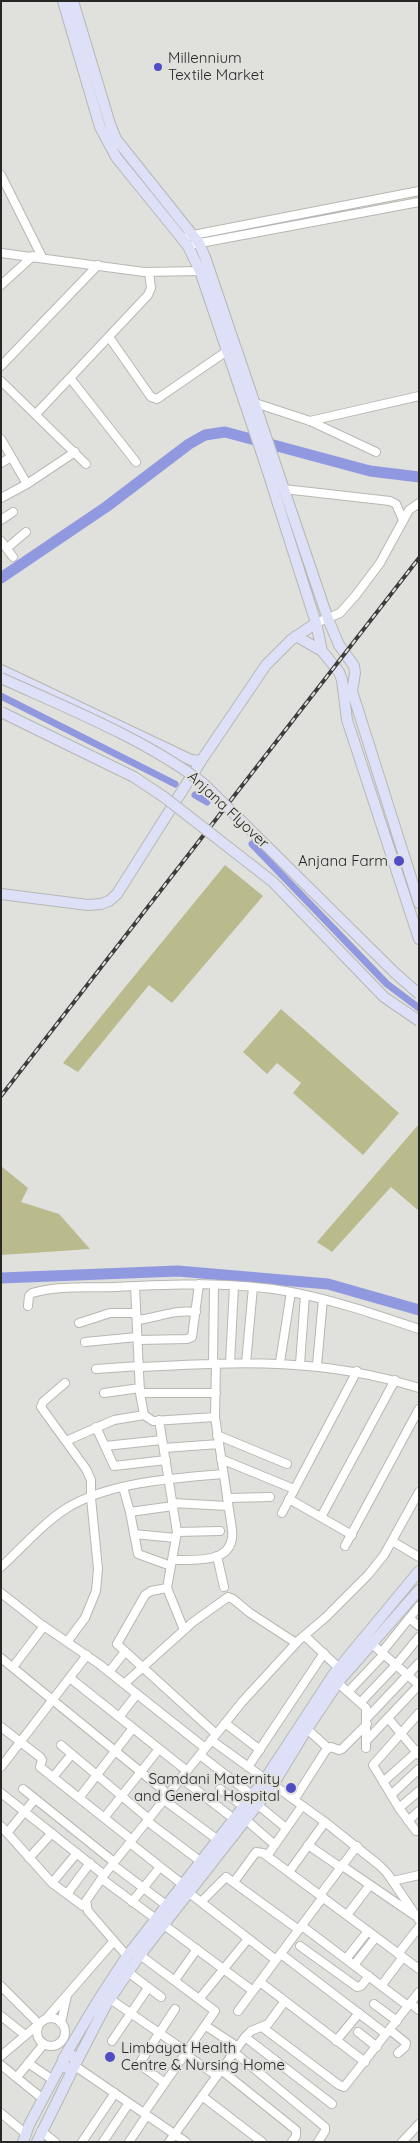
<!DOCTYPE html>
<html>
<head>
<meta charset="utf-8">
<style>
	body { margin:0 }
	#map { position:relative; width:420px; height:2143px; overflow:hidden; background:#e0e1dd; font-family:Quicksand,sans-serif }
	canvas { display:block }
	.frame { position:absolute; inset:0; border:2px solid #272725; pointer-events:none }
</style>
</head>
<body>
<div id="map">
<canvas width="420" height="2143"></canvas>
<div class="frame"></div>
</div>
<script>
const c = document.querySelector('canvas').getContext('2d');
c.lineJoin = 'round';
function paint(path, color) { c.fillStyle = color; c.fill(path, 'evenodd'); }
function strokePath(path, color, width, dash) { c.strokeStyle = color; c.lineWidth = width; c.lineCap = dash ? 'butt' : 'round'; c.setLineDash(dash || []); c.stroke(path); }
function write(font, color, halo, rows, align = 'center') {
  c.font = font + ' Quicksand,sans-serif'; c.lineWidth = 4; c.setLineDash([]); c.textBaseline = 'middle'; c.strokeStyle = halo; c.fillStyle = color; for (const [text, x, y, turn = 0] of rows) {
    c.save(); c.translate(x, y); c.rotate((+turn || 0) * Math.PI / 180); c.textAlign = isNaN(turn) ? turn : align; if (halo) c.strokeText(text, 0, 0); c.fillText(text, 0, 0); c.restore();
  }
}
const green = new Path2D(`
	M225,865l38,31 -91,107 -23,-18 -71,87 -15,-9z
	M281,1009l118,104 -36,42 -70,-62 8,-10 -24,-20 -10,11 -24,-22z
	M419,1124v87l-28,-24 -59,65 -15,-10z
	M1,1166l27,22 -7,14 38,12 31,35 -89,6z`);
const canal = new Path2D(`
	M1,696l174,88
	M195,795l12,7
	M252,844l135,140 32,24`);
const river = new Path2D(`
	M1,578l105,-71 83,-63 16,-9 20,-3 145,39 49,6
	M1,1278l177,-7 150,13 91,26`);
const street = new Path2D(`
	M1,175l41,82
	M188,236l231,-45
	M195,244l224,-42
	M1,253l143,19 56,-1
	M1,285l32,-29
	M109,337l42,60 6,2 70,-48
	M1,366l97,-101
	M70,378l66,84
	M1,381l85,83
	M255,403l55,18 66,31
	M36,414l112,-119 3,-7 -2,-16
	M310,421l109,-25
	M1,439l26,45
	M1,463l10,-6
	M284,489l106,12 6,3 7,16
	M1,498l26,-14 48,-32
	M1,520l12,-8
	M1,541l12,16
	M7,548l19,-16
	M316,623l24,-10 16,-18 24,-32 29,-53 10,-7
	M135,1286l5,107 4,22 9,6 62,-4
	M28,1306l1,-10 3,-3c26,-8 57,-5 84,-6 58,-3 117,-6 175,5 43,8 86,23 128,37
	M137,1320c20,-2 38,-11 59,-8
	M79,1323l31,-10h26
	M138,1340l49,-1 5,-2 7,-53
	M85,1342l52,-5
	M280,1362l11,-70
	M213,1363l1,-78
	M230,1363l4,-77
	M246,1363l7,-76
	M300,1364l5,-69
	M317,1365l6,-66
	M139,1367c100,-5 183,-10 280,21
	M96,1369l43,-3
	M65,1383l-22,19 -2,5 45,62 5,11v18l7,71 -2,22 -11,27 -18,24
	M104,1393l36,-5
	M140,1393h76
	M159,1420l18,112 -10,56 17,42
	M96,1427l18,39 52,-6
	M217,1435l70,29
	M66,1441l48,-21 30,-5
	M105,1446l57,-6
	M164,1448l55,-4
	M221,1459l73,30
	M123,1487l7,25 8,42 33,12
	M227,1498l43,-1
	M289,1499l63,36
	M172,1503l56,3
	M130,1512l43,-6
	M282,1513l75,-142
	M321,1517l74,-137
	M177,1532l43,-1
	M134,1534l42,4
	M392,1541l27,16
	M345,1546l74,-137
	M217,1556l7,31
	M172,1560c25,0 64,4 60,-31l-17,-112 1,-54
	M1,1567c21,-19 42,-44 66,-59 42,-26 108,-30 156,-34
	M167,1588l-16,3 -6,4 -28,49 99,90
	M1,1593l37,29 61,42 106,84
	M409,1618l10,8
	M305,1636l36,34
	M372,1644l47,41
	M382,1652l37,-46
	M1,1658l167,136
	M13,1667l31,-41
	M109,1672l15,-19
	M70,1678l117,93
	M338,1683l28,25v40
	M124,1684l69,-62 35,-25 5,2 17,14 46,30
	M349,1691l35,-37
	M361,1702l35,-37 23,-28
	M419,1713l-46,52 26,43 17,23h3
	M119,1717l18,-23
	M367,1718l52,-55
	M388,1718l31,37
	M225,1723l35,27
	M1,1727l39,30 2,3 -2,7 92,73
	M307,1729l21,19
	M211,1740l114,82 54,43 8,8 32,47
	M367,1740l52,-55
	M61,1745l88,74
	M200,1755l53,41
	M1,1767l86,-112
	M248,1767l76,-114
	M53,1777l19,-23
	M181,1778l53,41
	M383,1782l36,-32
	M23,1789l91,73
	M220,1789l24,18
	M1,1793l103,82
	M391,1795l28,-26
	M79,1798l54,-70
	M164,1800l54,40
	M294,1800l32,-50 5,-3 8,3 3,-1 25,-25
	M258,1805l28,23
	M399,1808l20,-17
	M104,1818l55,-69
	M246,1820l29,25
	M147,1821l53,40
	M408,1821l11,-10
	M1,1826l51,57 31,23 2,-2
	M7,1833l28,-34
	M130,1843l52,41
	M308,1845l32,22
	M267,1856l35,-50
	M29,1858l23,-25
	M113,1865l53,40
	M341,1865l73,50
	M289,1872l36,-50
	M102,1879l151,112
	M393,1881l26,-6
	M234,1882l22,-30 7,1 156,116
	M52,1883l25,-30
	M188,1892l88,68
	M67,1894l23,-31
	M320,1895l37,-49
	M132,1902l28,-35
	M201,1902l25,-25 73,53
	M347,1915l23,-30
	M302,1926l106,80
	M300,1946l57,41 4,-1 8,-10
	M281,1954l105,80
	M398,1954l21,-27
	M140,1955l75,56 -71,102
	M127,1956l-39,-45 -2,-10 18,-26 138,-173 57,-62 27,-23 42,-42 16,-20 35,-63
	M346,1959l22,-28
	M354,1965l22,-28
	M128,1972l33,25
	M175,1980l22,-31
	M260,1982l105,80
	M1,1986l34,34
	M381,1986l22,-29
	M200,1998l48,-59
	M110,1999l77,53
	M410,2003l9,7
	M374,2004l23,17
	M238,2011l85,-114
	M1,2016l24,19
	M37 2032a14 14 0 1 1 28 0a14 14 0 1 1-28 0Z
	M46,2019l67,-77
	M61,2023l6,-28
	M206,2026l32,21
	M262,2027l77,58 5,2 75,-95
	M390,2030l16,13 -1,4 -7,6
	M358,2032l19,15
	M245,2037l87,67
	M112,2041l36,-53
	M336,2041l23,-28
	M234,2052l91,75v4l-7,11
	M185,2054l32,22
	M1,2056l39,-33
	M28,2063l25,17
	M1,2065l42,34
	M75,2066l111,76
	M221,2070l75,60v6l-4,6
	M17,2077l26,-32
	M165,2083l-26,-19 36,-55
	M202,2096l60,46
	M1,2113l25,21
	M41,2131l14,11
	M82,2142l33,-49
	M103,2142l26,-39
	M129,2142l18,-27
	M169,2142l76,-105 6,-6 17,-7 17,-23
	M402,2142l17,-18`);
const secondary = new Path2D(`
	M63,1l37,126 16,30 72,89 12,25 65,192 51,160 6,28 17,21 3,8 5,40 72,219
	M73,1l37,123 6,15 83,104 6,14 123,362 11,26 15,21 1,7 -3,18 67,212
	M296,636l26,15
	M1,670l190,90 10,1 65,-96 25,-25 25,-17
	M1,894l87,11 13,-1 8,-3 8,-7 84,-133
	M65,2057l6,-2 4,2v9l-6,3 -4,-2 -2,-8 34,-57 30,-46 138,-177 68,-104 86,-104
	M77,2061l29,-56 34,-50 133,-170 34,-56 33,-49 79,-90
	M23,2142l6,-17 34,-64
	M37,2142l37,-75`);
const rail = new Path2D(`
	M1,1096l418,-538`);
const secondaryBridge = new Path2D(`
	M1,678c66,30 146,62 203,106l191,189 24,21
	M1,712l133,65 30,20 109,85 111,115 35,24`);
const markers = [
	[158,67,5,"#4f4dc4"],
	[399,861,6,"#4f4dc4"],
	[291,1788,6,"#4f4dc4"],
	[110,2057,6,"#4f4dc4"]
];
const poiNames = [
	["Millennium",168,58],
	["Textile Market",168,75],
	["Anjana Farm",388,861,"right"],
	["Samdani Maternity",280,1779,"right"],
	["and General Hospital",280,1796,"right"],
	["Limbayat Health",121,2048],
	["Centre & Nursing Home",121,2065]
];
const streetNames = [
	["Anjana Flyover",228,810,43]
];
paint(green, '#b9bb8c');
strokePath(canal, '#9099e0', 7);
strokePath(river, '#9099e0', 11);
strokePath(street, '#b7b7b3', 10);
strokePath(secondary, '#b7b7b3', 12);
strokePath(street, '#fff', 8);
strokePath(secondary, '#dee0f8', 10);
strokePath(rail, '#3c3c3a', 4);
strokePath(rail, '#e0e1dd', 2, [5.5]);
strokePath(secondaryBridge, '#b7b7b3', 12, []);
strokePath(secondaryBridge, '#dee0f8', 10);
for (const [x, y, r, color] of markers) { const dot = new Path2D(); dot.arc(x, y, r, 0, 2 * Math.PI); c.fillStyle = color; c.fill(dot); strokePath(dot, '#e0e1dd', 2); }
write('15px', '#272725', '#e0e1dd', poiNames, 'left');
write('15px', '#272725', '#e0e1dd', streetNames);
</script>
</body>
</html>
